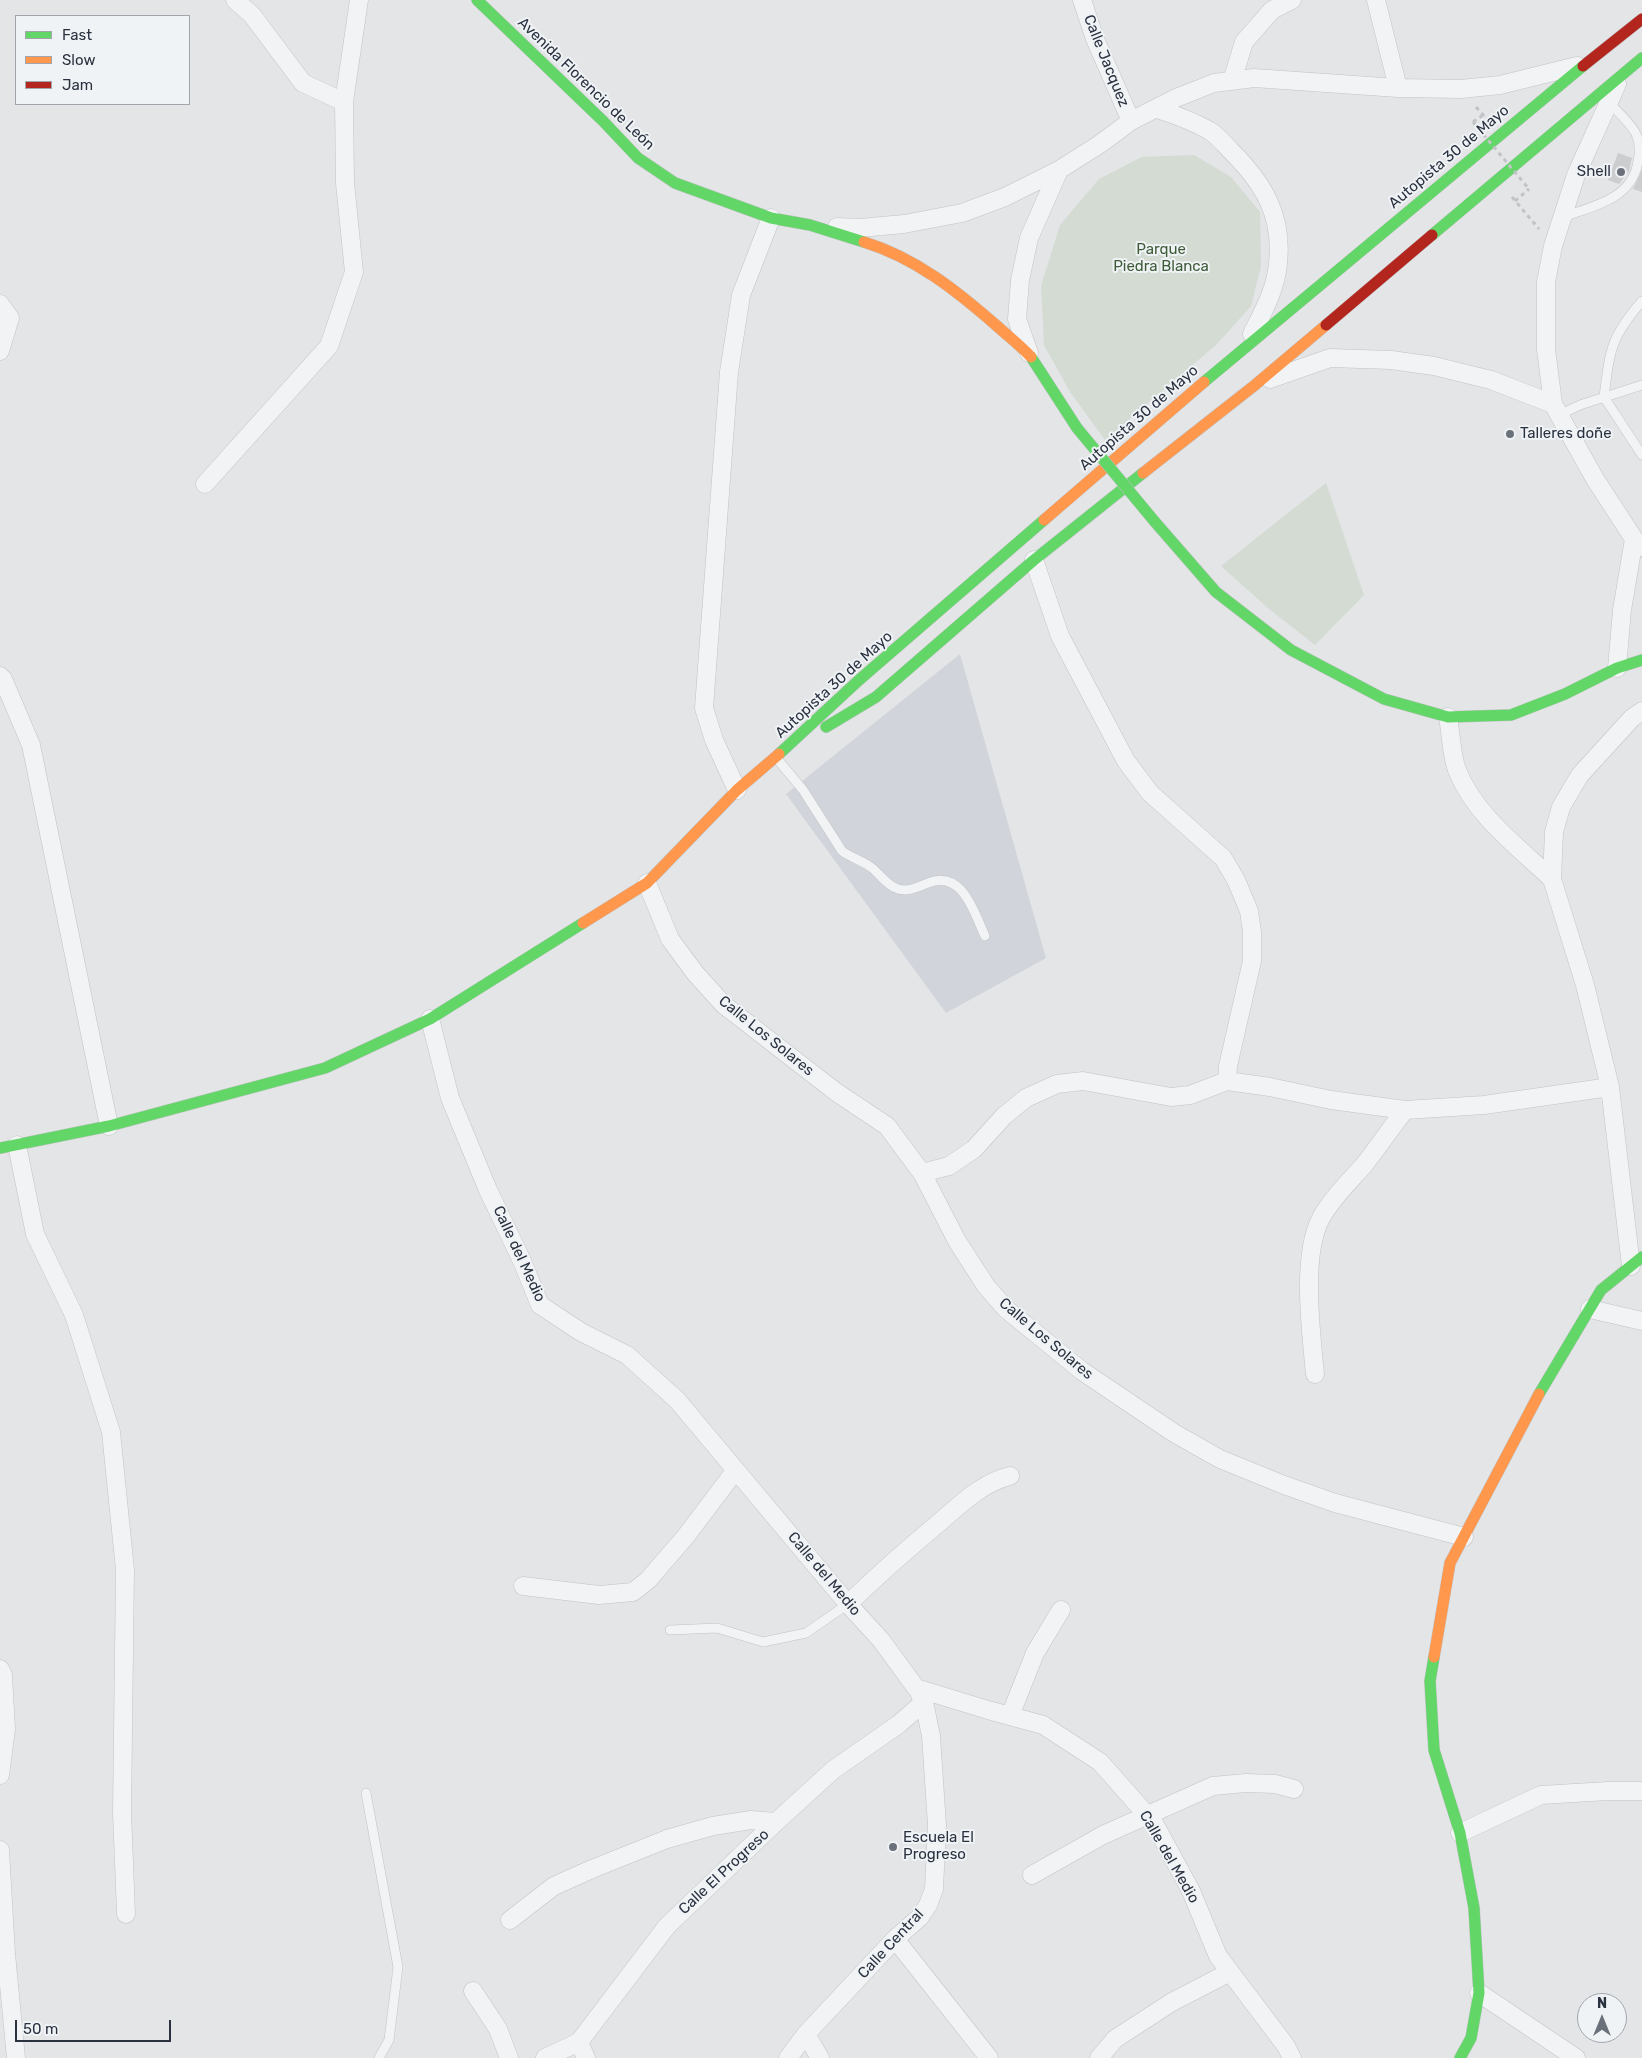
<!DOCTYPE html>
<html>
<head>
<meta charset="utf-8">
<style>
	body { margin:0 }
	#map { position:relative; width:1642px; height:2058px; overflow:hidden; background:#e3e5e7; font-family:Rubik,sans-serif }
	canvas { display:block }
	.legend { position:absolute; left:15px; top:15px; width:175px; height:90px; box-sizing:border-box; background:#f0f3f6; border:1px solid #a1a6ad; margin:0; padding:6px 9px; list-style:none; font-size:15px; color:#2a3240 }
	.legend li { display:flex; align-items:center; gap:10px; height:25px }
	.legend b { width:25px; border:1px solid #a1a6ad }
	.north { position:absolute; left:1577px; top:1993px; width:50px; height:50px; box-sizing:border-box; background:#f0f3f6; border:1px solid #a1a6ad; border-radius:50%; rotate:0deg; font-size:14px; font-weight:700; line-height:20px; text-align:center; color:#2a3240 }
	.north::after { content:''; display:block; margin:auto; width:18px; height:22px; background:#6b717a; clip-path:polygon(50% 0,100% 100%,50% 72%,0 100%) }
	.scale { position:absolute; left:15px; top:2020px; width:156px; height:22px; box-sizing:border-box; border:2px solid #2a3240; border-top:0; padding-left:6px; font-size:15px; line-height:18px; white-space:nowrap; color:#2a3240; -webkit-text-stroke:4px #f0f3f6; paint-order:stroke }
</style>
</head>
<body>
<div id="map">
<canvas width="1642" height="2058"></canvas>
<ul class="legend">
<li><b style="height:6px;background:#63d668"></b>Fast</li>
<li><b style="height:6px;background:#ff974d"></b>Slow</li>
<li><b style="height:6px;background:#b3261e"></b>Jam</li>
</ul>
<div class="north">N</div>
<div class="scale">50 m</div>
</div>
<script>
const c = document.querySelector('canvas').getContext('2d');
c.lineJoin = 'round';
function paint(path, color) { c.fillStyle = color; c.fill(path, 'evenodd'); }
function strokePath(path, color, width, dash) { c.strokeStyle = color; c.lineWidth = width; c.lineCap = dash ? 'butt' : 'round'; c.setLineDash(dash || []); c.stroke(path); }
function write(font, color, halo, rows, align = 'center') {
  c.font = font + ' Rubik,sans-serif'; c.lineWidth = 4; c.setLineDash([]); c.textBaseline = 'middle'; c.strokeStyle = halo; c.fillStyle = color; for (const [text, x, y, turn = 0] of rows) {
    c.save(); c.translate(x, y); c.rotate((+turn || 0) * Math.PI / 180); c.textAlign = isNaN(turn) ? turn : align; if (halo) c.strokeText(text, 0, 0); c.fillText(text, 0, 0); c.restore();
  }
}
const built = new Path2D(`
	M960,654l86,304 -100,55 -160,-219z`);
const green = new Path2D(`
	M1194,155l37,22 29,35 1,54 -10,40 -34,38 -112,96 -35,-48 -26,-47 -3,-59 19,-61 39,-46 43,-22z
	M1326,483l38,112 -49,50 -46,-36 -48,-43z`);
const building = new Path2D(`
	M1618,153l14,5 -3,13 -10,13 -11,-4z
	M1642,170v22l-9,-3z`);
const path = new Path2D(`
	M1476,107l9,10
	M1473,122l10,-7
	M1512,197l27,32
	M1515,201l14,-12`);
const lane = new Path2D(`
	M1563,217c30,-11 70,-18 75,-56 2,-9 2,-18 -2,-27 -5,-11 -19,-22 -27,-32
	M1642,301c-32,37 -32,49 -38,96l38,58
	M1559,415l21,-10 62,-20
	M778,760l25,30 39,61c9,7 20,9 30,17 9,7 14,17 26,21 11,3 20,-2 30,-6 34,-14 46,29 57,53
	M670,1630l47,-2 46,14 43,-9 42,-29
	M366,1793l32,174 -9,73 -10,18`);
const street = new Path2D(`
	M235,0l17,15 51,68 41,19
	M1082,0l13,39 36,82
	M1376,0l22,88
	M1232,81l12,-39 28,-32 20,-10
	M1617,84l-41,91 -23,71 -7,36v67l7,55 42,75 39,60 8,8
	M1157,109c19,6 36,12 53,22 8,5 15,14 22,21 32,32 51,64 46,111 -2,26 -15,49 -26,71
	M837,227l23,1 44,-4 58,-11 43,-16 54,-27 41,-26 31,-23 45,-23 38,-15 40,-5 144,10 63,1 39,-4 77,-19
	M0,304l10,14 -10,33
	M1029,353l-12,-34 3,-39 9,-42 30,-68
	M1270,379l60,-21 61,2 43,6 57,14 62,24
	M205,484l124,-138 25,-74 -9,-89 -1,-81 15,-102
	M1034,560l26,76 66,125 24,32 73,65 13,22 13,31 3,21v29l-24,105 -1,15
	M1617,668l5,-58 12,-71
	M0,676l3,3 28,66 78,381
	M1448,717c3,16 3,37 9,53 17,44 61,77 95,109
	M737,790l-23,-50 -10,-32 25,-336 12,-77 30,-77
	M647,883l23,56 25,34 29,32 112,87 51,34 35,47 35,68 29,45 20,23 76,62 92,62 46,26 64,26 51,18 129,34
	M430,1019l20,79 38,92 34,71 18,44 41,27 46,23 50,45 171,204 33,36 35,48 72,22 55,15 57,37 54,61 37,68 27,65 68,90 6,12
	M17,1145l18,89 39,81 37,117 14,138 -3,242 4,102
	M922,1173l27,-7 25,-17 30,-33 22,-18 31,-14 26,-3 88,16 19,-2 37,-14 43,6 61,13 74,10 79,-5 126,-18
	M1631,1266l-21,-179 -25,-102 -33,-106 2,-47 7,-25 19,-32 52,-57 10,-7
	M1590,1309l52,12
	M1315,1374c-4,-42 -14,-119 6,-156 11,-20 28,-36 43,-53 14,-18 27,-37 41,-55
	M523,1586l76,9 34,-3 15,-12 38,-44 49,-65
	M848,1604c28,-27 56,-52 86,-77 23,-19 46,-44 76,-51
	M0,1669l3,6 3,54 -6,46
	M1010,1716l25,-63 26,-43
	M1460,1833l81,-38 67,-4h34
	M0,1850l6,104 10,104
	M1032,1875l71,-40 110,-49 33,-3 29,1 19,5
	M510,1920l44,-34 38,-17 75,-30 46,-13 38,-6 25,2
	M895,1939l94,119
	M473,1991l25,38 11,29
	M1479,1993l97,65
	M806,2034l14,24
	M579,2042l7,16
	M545,2058l34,-16 88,-116 109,-104 57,-52 66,-46 25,-22
	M788,2058l18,-24 89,-95 25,-22 8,-12 6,-16 3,-64 -6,-89 -7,-34 -4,-7
	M1099,2058l16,-19 57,-37 58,-30`);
const fast = new Path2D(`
	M477,0l126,121 35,37 37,25 96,35 39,7 54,17
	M1432,235l210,-177
	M1031,357l46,71
	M1204,382l379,-316
	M1155,522l61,70 75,58 93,49 64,18 63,-2 54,-21 52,-26 25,-8
	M826,727l50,-30 158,-137 109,-87
	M779,754l80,-74 185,-160
	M0,1148l109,-22 216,-58 105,-49 153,-96
	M1539,1394l62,-104 41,-33
	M1434,1657l-4,24 4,69 26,83 14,75 5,85 -8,45 -11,20`);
const slow = new Path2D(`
	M864,242c52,16 93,49 133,84 11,10 24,20 34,31
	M1143,473l112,-88 71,-60
	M1044,520l160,-138
	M583,923l64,-40 90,-93 42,-36
	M1434,1657l16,-94 89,-169`);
const jam = new Path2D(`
	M1583,66l59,-47
	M1326,325l106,-90`);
const pathBridge = new Path2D(`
	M1473,122l56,67`);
const fastBridge = new Path2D(`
	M1077,428l78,94`);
const markers = [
	[1621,172,5,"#6b717a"],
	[1510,434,5,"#6b717a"],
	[893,1847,5,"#6b717a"]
];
const streetNames = [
	["Calle Jacquez",1106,61,68],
	["Avenida Florencio de León",586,84,44],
	["Autopista 30 de Mayo",1449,157,-40],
	["Autopista 30 de Mayo",1139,418,-41],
	["Autopista 30 de Mayo",834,685,-42],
	["Calle Los Solares",766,1036,39],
	["Calle del Medio",519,1254,65],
	["Calle Los Solares",1046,1339,40],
	["Calle del Medio",824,1574,50],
	["Calle del Medio",1169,1857,60],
	["Calle El Progreso",724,1872,-43],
	["Calle Central",891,1944,-47]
];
const poiNames = [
	["Shell",1611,172,"right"],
	["Talleres doñe",1520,434],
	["Escuela El",903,1838],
	["Progreso",903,1855]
];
const parkNames = [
	["Parque",1161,250],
	["Piedra Blanca",1161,267]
];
paint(built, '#d1d4da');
paint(green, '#d3dbd3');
paint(building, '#cbcdcf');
strokePath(lane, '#c1c3c5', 10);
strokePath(street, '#c1c3c5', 19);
strokePath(fast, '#c1c3c5', 12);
strokePath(slow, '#c1c3c5', 12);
strokePath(jam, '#c1c3c5', 12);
strokePath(path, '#c1c3c7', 3, [4, 4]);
strokePath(lane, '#f1f3f4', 9);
strokePath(street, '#f1f3f4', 18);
strokePath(fast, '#63d668', 11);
strokePath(slow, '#ff974d', 11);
strokePath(jam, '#b3261e', 11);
strokePath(fastBridge, '#c1c3c5', 12, []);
strokePath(pathBridge, '#c1c3c7', 3, [4, 4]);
strokePath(fastBridge, '#63d668', 11);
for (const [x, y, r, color] of markers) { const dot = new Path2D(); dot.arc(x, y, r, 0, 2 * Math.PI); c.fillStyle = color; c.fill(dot); strokePath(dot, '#f0f3f6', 2); }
write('15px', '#2a3240', '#f0f3f6', streetNames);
write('15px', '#2a3240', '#f0f3f6', poiNames, 'left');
write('15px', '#3e5b37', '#f0f3f6', parkNames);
</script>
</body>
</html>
